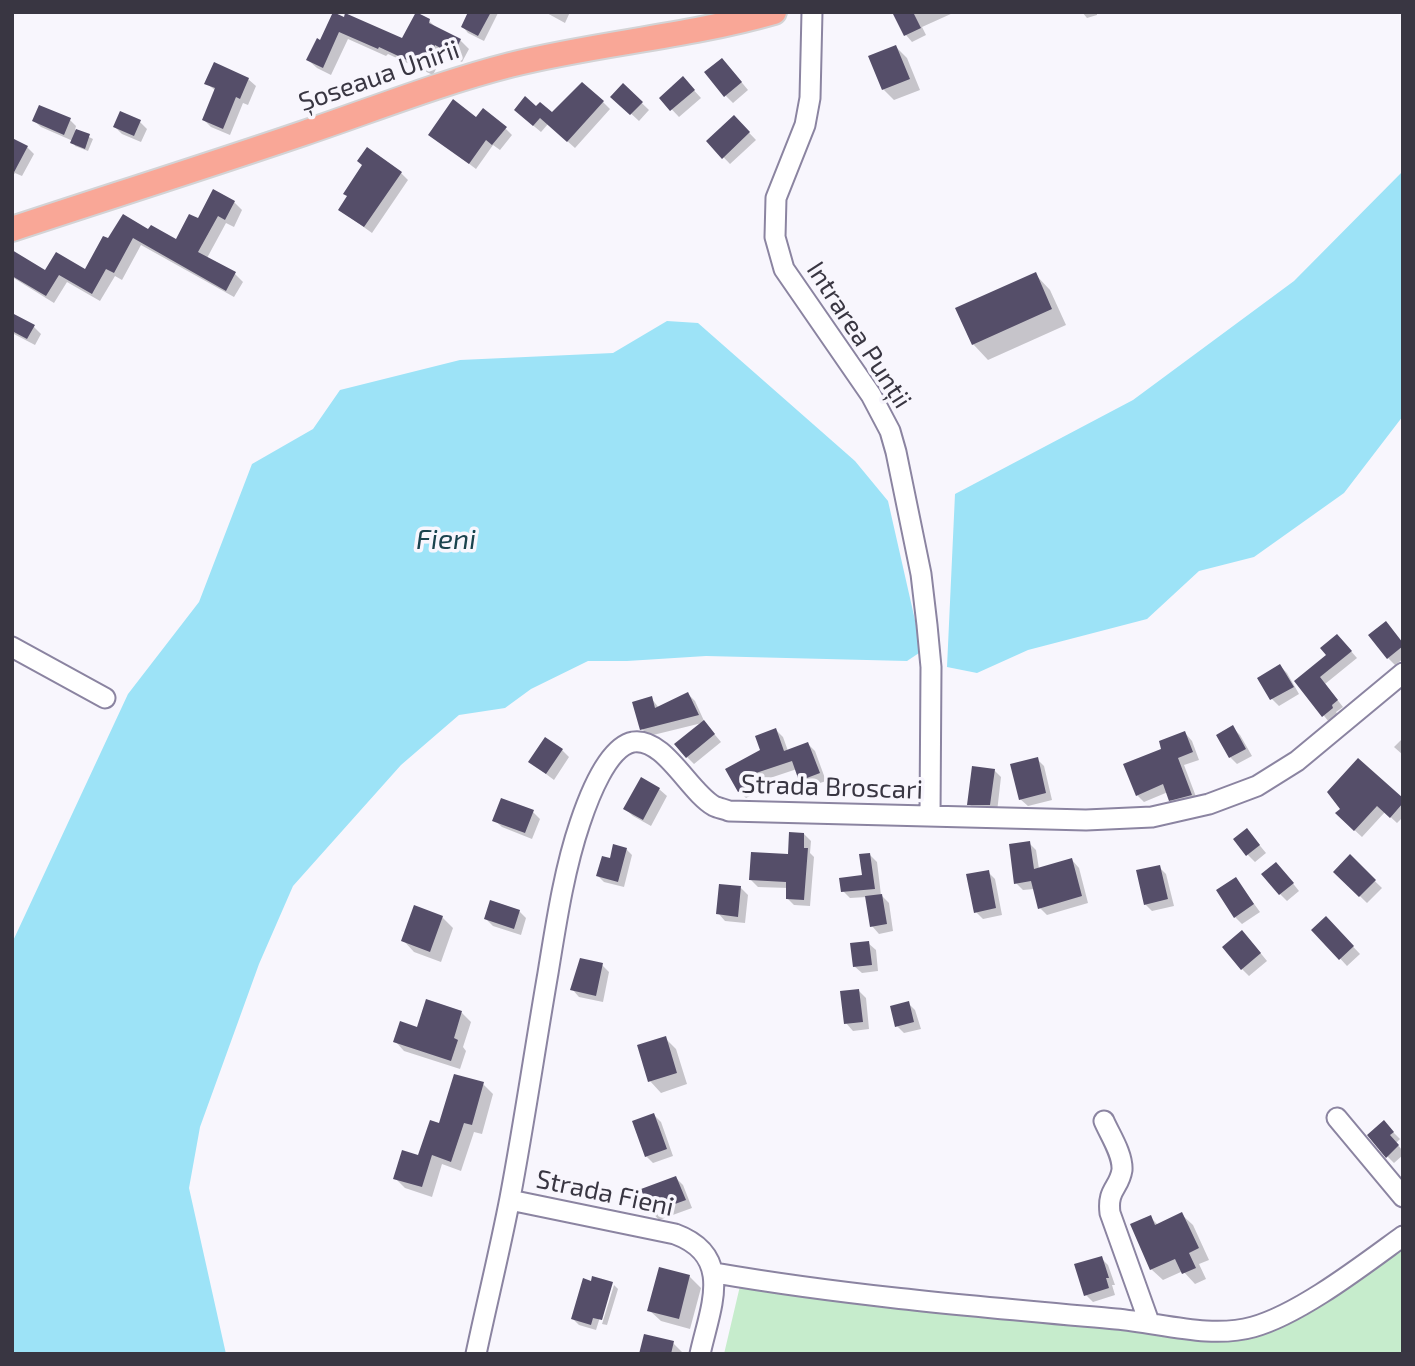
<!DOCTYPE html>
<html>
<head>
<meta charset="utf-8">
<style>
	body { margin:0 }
	#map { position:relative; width:1415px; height:1366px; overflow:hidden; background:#f8f6fd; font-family:"Exo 2",sans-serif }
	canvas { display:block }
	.frame { position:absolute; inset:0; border:14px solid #393642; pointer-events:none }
</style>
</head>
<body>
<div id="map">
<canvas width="1415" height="1366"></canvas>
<div class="frame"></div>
</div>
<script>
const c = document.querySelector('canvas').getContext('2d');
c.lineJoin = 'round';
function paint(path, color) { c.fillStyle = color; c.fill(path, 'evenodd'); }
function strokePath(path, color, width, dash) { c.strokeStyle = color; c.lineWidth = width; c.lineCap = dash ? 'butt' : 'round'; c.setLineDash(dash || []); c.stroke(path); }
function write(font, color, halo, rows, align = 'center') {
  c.font = font + ' "Exo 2",sans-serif'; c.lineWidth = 7; c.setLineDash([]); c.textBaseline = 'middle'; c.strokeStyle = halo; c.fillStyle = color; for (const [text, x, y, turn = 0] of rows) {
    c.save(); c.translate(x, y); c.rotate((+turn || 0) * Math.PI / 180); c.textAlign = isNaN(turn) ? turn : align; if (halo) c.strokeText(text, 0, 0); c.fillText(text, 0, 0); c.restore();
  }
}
const green = new Path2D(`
	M1403,1242v112h-679l16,-68 491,50z`);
const water = new Path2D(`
	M1403,171v245l-59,77 -90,64 -55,14 -52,48 -119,31 -51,23 -30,-6 8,-173 178,-94 161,-119z
	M667,321l31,2 157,138 33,40 34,150 -15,10 -201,-5 -79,5h-39l-57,28 -26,19 -46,7 -58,50 -108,121 -34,78 -59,163 -11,61 37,166h-214v-411l116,-249 71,-92 53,-138 61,-35 27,-39 120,-30 153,-7z`);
const shadow = new Path2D(`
	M470,12l28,1 -14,28 -16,-8 -5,-6z
	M545,12h25l-5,11z
	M894,12h59v1l-31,14 4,8 -14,7 -6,-7z
	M1082,12h15v3l-10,3z
	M345,20l58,20 26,-19 9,8 22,11 9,9 -7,13 -18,-9 -11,22 -45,-21 -2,2 -38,-17 -17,36 -14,-7 -9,-8 13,-17z
	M896,47l11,11 13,32 -26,10 -11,-11z
	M729,67l19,23 -15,13 -7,-7z
	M248,79l8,7 -8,19 -5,-2 -13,32 -19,-8 -7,-7 12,-29 -10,-8z
	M623,85l26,25 -10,11 -26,-24z
	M690,86l11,12 -22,19 -18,-19z
	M603,102l7,7 -35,39 -27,-24 -7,8 -18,-15 29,-3z
	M734,117l22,23 -26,24 -22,-23z
	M70,120l6,6 -1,4 18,9 -5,12 -13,-5 -2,-5 -32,-14 -7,-6z
	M476,120l29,8 7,7 -12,15 -7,-5 -17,24 -45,-34z
	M140,122l7,7 -6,13 -19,-8 -7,-7z
	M12,140l15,7 7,7 -12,22 -7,-3 -3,4z
	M401,173l7,7 -36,53 -32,-23z
	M234,202l8,8 -8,17 -8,-4 -19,35 28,16 8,8 -9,15 -93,-52 -19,35 -7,-4 -15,25 -33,-19 -13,21 -42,-26v-18l34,14 40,-2 22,-30 41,-9 27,9 22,-20z
	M1035,274l15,16 16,35 -78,35 -15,-16z
	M12,315l22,12 7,7 -6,11 -23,-12z
	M1343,642l14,16 -32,26 18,23 -7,5 2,3 -9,7 -33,-41z
	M1403,644v15l-8,6 -7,-7z
	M1280,666l7,7 12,21 -20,12 -7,-7 -12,-21z
	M688,694l7,7 10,22 16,19 -27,22 -7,-7 15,-34 -53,13 -7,-7 9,-31 8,10z
	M1233,728l7,7 12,21 -15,8 -7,-7z
	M776,730l7,7 5,14 20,-7 7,7 11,30 -18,6 -7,-7 -4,-11 -36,12 4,7 -19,10 -7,-7z
	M1185,733l7,8 7,19 -15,5 14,37 -20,5 -8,-7 -2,-8 -24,10 -7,-7 27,-45z
	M1403,738v17l-9,-8z
	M562,750l7,7 -15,23 -24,-18z
	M1037,759l7,7 8,34 -24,6 -8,-7z
	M994,770l7,7 -4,35 -21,-1 -7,-7z
	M641,780l18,9 8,7 -16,30 -18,-10 -8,-7z
	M1403,800v17l-6,6 -12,-11 -23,25 -25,-23z
	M533,812l7,7 -8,20 -30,-12 -8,-7z
	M1247,830l19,23 -11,9 -7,-7z
	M804,834l7,7 -1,12 4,4 -4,49 -16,-1 -7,-7 1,-10 -30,-1 -7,-7 39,-24z
	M1029,843l7,7 3,19 33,-9 7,8 9,35 -41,12 -7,-7 -6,-19 -11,1 -7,-7z
	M626,849l6,6 -8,32 -20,-5 -6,-6 13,-16z
	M870,855l7,7 4,33 8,8 4,28 -14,3 -7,-8 -5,-29 -17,1 -7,-7 21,-14z
	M1350,857l32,31 -15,15 -32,-31z
	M1159,867l7,7 8,32 -22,5 -7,-7z
	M1283,871l16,20 -12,10 -7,-7z
	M988,872l7,7 7,36 -19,4 -7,-7z
	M1236,879l24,33 -18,12 -7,-7z
	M741,888l7,7 -3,28 -20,-2 -7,-8z
	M519,911l7,7 -5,17 -28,-9 -7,-7z
	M442,917l11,11 -12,34 -27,-10 -11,-12z
	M1326,918l34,36 -13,12 -33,-36z
	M1249,939l18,22 -18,15 -7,-7z
	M868,943l8,7 2,21 -16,2 -8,-7z
	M602,965l7,7 -6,30 -24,-5 -7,-8z
	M859,991l7,7 3,31 -16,2 -7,-8z
	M427,1002l35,11 9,9 -8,25 3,4 -6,18 -56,-18 -9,-10 23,-12z
	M908,1003l7,7 6,19 -17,4 -7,-7z
	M665,1038l11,11 11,35 -26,9 -11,-12z
	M483,1084l10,10 -11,40 -8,-2 -13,39 -19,-7 -10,33 -27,-9 -10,-10 24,-21 21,-32z
	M654,1115l7,7 12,34 -20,7 -7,-7z
	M1384,1123l16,16 -4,4 7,8v4l-9,8 -7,-7z
	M676,1178l7,7 9,23 -33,12 -7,-8 -9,-22z
	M1181,1214l12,11 16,35 -10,4 7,15 -11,5 -12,-13 -20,9 -12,-11 -1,-52 8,8z
	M1101,1258l7,7 7,20h-3l3,10 -22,7 -7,-7z
	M689,1276l12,12 -11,41 -29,-8 -12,-11z
	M593,1278l20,7h-3l-14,45 -17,-5 -6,-6 11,-38 8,2z
	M614,1285l4,4 -11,36 -5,-1z
	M673,1343l11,11h-43z`);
const building = new Path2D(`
	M333,12l11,5 1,-4 57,25 14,-26 14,7 -1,4 32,16 -8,16 -18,-10 -11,23 -45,-21 -1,2 -39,-17 -16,36 -17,-8 11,-22 3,2z
	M468,12h23l-13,24 -17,-9z
	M892,12h21l8,16 -17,8z
	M896,45l14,34 -28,11 -14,-34z
	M722,58l20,24 -18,15 -20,-25z
	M214,62l35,16 -9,21 -4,-2 -13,32 -21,-9 13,-32 -11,-4z
	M683,76l12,14 -25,21 -11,-13z
	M582,82l22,19 -37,41 -27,-24 -7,8 -19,-16 11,-14 11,10 4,-4 12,10z
	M623,83l20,19 -13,13 -20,-18z
	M453,99l23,18 7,-9 24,19 -15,18 -6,-5 -17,24 -41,-29z
	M39,105l32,13 -7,17 -32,-14z
	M120,111l21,9 -7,16 -21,-9z
	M734,115l16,17 -28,27 -16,-18z
	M76,129l14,5 -5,15 -15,-6z
	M12,138l16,8 -16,30z
	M367,147l35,25 -38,55 -26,-17 9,-14 -4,-2 19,-29 -5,-4z
	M213,189l22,12 -10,19 -7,-4 -20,36 38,20 -10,19 -93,-53 -19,35 -8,-4 -14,25 -33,-19 -13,21 -34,-20v-26l33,20 11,-18 29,17 18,-33 5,2 15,-24 25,15 3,-4 25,14 13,-25 9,4z
	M1036,272l16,37 -80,36 -17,-37z
	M12,313l23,12 -8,14 -15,-8z
	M1386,621l17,22v3l-16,13 -19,-24z
	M1337,634l15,17 -32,26 18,23 -6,5 1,3 -11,9 -28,-36 32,-26 -6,-7z
	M1280,664l14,23 -24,13 -13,-22z
	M688,692l11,23 -59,15 -8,-28 20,-6 3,12z
	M704,720l11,14 -29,24 -12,-14z
	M1233,725l13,24 -17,9 -13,-23z
	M776,728l8,23 24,-9 12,31 -21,8 -7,-20 -36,12 3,7 -21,12 -13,-23 35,-19 -5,-14z
	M1185,731l8,21 -15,6 14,37 -23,6 -6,-17 -27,12 -13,-32 38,-15 -2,-8z
	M545,737l18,12 -17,25 -18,-12z
	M1038,757l8,36 -27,7 -9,-36z
	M1358,758l45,40v5l-13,15 -13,-12 -23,25 -19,-18 5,-4 -13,-17z
	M972,766l23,3 -5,36h-23z
	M641,777l19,11 -17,32 -20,-11z
	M501,798l33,12 -9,23 -33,-12z
	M1247,828l13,17 -14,11 -13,-17z
	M789,832l15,1v15h4l-4,52 -18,-1v-17l-37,-2 2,-28 37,2z
	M1030,841l4,28 38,-11 10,38 -44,13 -7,-28 -17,3 -5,-40z
	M613,844l14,4 -9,34 -22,-6 6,-20 8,2z
	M870,853l5,36 -34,3 -2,-14 23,-3 -3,-21z
	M1350,854l26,26 -17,17 -26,-25z
	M1276,862l18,21 -15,12 -18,-21z
	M1160,865l8,34 -24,6 -8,-35z
	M989,870l7,38 -22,5 -8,-39z
	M1236,877l18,27 -20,14 -18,-28z
	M719,884l22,2 -3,31 -22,-3z
	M882,894l5,30 -17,3 -5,-31z
	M490,900l30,10 -6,19 -30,-10z
	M414,905l29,11 -13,36 -29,-11z
	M1326,916l28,30 -15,14 -28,-30z
	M1242,930l19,23 -20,17 -19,-23z
	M869,941l3,24 -19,2 -3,-24z
	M580,958l23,5 -7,33 -26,-6z
	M859,989l4,33 -19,2 -4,-33z
	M426,999l36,12 -8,27 4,2 -7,21 -58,-19 7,-21 17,6z
	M909,1001l5,21 -19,5 -5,-21z
	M666,1036l11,37 -29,9 -11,-37z
	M454,1074l30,8 -12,43 -8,-2 -13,39 -19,-7 -10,32 -29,-8 9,-29 16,5 12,-35 9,3z
	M654,1113l13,36 -22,8 -13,-36z
	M1384,1120l10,12 -4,3 9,10 -13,13 -19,-23z
	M676,1176l10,24 -36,13 -9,-24z
	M1182,1212l17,36 -10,5 7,15 -14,6 -7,-15 -25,11 -20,-46 21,-9 4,10z
	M1102,1256l7,22h-3l3,10 -25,8 -10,-32z
	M659,1267l31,8 -11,44 -32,-8z
	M592,1276l21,6 -11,38 -9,-2 -2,7 -20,-6 12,-41 8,3z
	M644,1334l30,7 -3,13h-32z`);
const minor = new Path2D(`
	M812,12l-2,86 -5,27 -29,73 -1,39 9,32 87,126 19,36 6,21 25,122 6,51 4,42 -1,149
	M12,647l93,51
	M1337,1118l66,79
	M1104,1121c6,14 19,33 18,49 -3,19 -15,19 -12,43l39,109
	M510,1200l165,34c60,22 35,74 25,120
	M715,1273c133,23 267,34 401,46 45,4 94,20 137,8 47,-13 110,-62 150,-91
	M476,1354c11,-52 24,-104 34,-156 14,-74 25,-150 38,-225 8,-49 16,-103 32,-150 8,-24 27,-76 53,-81 31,-5 56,50 81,64 4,2 10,3 15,5l357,9 66,-3 57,-13 48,-18 40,-25 106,-88`);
const major = new Path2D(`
	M12,229c97,-32 195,-63 292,-96 68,-23 136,-50 206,-68 87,-22 177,-28 264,-53`);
const streetNames = [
	["Șoseaua Unirii",379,76,-19],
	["Intrarea Punții",859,335,57],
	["Strada Broscari",832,787,2],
	["Strada Fieni",605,1193,12]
];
const waterNames = [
	["Fieni",446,540]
];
paint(green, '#c6eccc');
paint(water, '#9de3f7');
paint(shadow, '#0003');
paint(building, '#554e69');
strokePath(minor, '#8b84a1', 23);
strokePath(major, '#d3d3d5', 28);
strokePath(minor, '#fff', 19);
strokePath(major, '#f9a797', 24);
write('26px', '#393642', '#f8f6fd', streetNames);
write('italic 28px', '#1a434e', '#f8f6fd', waterNames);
</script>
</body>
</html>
